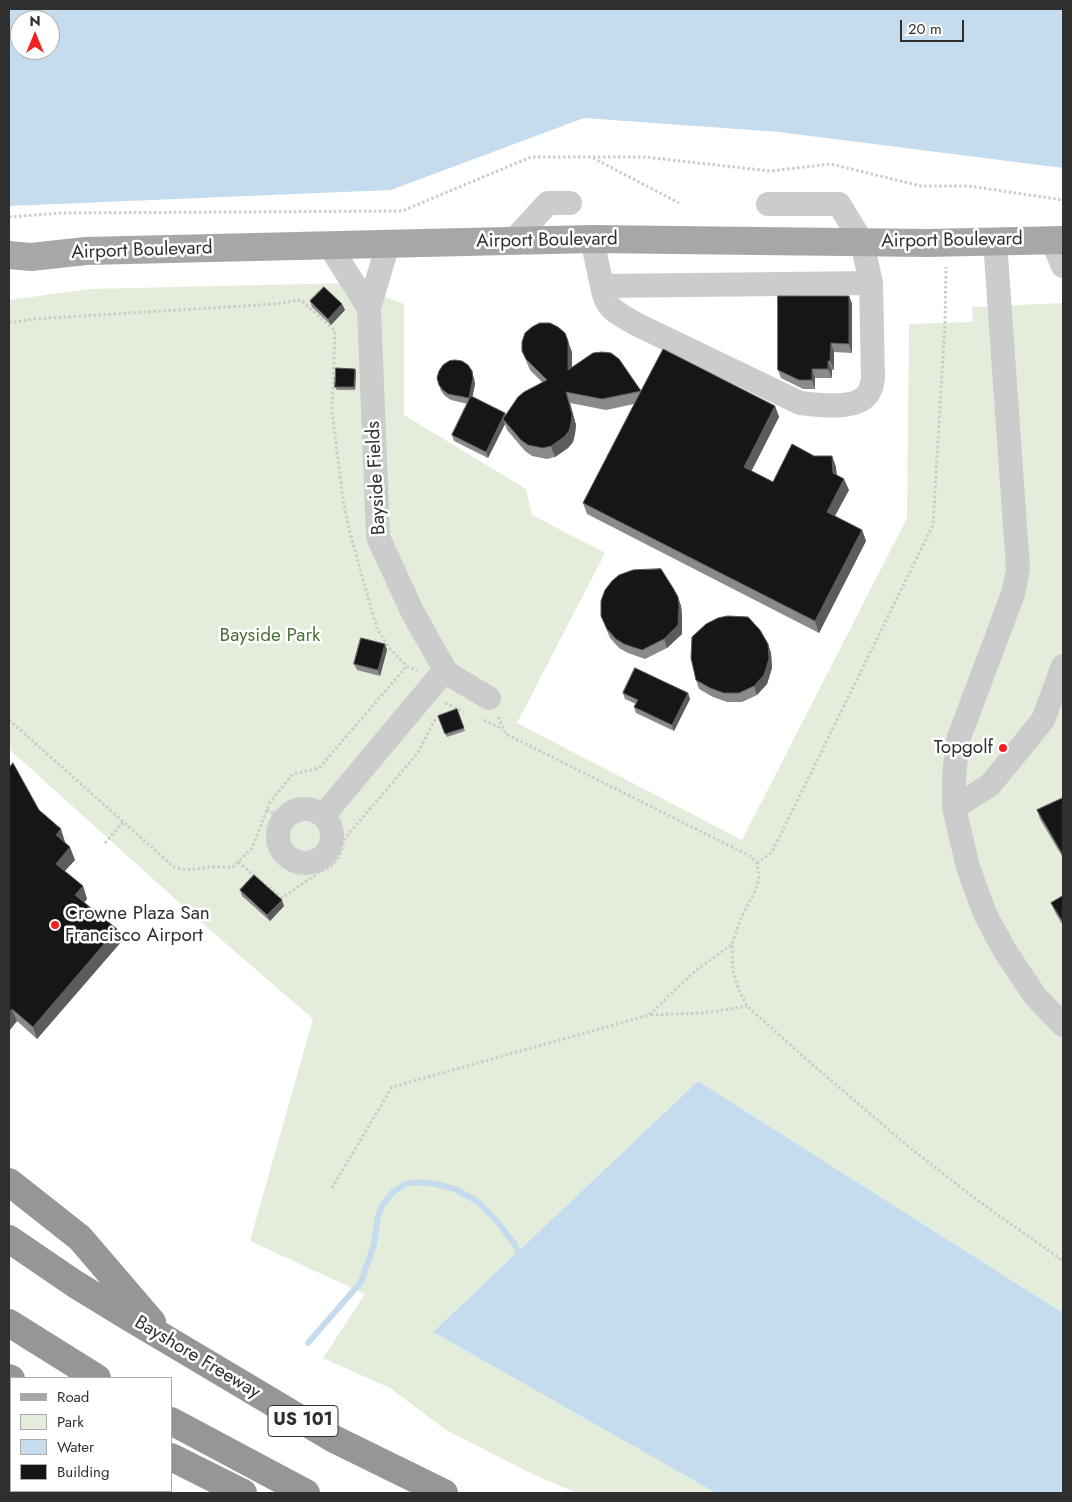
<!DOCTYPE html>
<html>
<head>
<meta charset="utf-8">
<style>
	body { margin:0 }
	#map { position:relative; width:1072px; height:1502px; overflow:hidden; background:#fff; font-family:Jost,sans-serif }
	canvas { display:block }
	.frame { position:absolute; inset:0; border:10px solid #2f2f2f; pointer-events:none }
	.legend { position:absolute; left:10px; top:1377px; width:162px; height:115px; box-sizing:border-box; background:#fff; border:1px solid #acacac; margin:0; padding:6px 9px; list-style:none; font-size:15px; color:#2f2f2f }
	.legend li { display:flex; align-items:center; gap:10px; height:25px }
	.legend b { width:25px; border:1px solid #acacac }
	.north { position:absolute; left:10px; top:10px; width:50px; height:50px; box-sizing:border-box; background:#fff; border:1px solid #acacac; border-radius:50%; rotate:0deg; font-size:14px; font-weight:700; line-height:20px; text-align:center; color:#2f2f2f }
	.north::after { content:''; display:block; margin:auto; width:18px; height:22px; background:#f62022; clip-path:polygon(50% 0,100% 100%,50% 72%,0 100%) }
	.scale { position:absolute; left:900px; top:20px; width:64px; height:22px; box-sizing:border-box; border:2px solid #2f2f2f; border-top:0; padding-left:6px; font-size:15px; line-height:18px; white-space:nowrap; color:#2f2f2f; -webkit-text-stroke:4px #fff; paint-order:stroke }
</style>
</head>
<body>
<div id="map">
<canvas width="1072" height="1502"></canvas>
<div class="frame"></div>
<ul class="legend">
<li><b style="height:6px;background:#a7a7a7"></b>Road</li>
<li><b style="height:14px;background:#e4eddb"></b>Park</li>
<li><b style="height:14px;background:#c5dcef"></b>Water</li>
<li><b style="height:14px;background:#161616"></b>Building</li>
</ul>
<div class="north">N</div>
<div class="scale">20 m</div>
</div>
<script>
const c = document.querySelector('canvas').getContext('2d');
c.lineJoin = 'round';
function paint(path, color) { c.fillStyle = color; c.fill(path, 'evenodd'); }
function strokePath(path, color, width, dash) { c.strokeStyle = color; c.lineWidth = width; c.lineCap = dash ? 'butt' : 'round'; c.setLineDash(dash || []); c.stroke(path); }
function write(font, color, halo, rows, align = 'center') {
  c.font = font + ' Jost,sans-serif'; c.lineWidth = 5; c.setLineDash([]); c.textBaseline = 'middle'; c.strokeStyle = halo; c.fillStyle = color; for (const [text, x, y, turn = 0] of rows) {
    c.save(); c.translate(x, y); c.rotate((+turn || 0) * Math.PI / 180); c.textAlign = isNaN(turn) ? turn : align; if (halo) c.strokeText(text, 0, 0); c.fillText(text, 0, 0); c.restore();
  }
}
const green = new Path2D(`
	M348,283l56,21v111l122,74 6,26 73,38 -88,170 225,117 165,-322 2,-194 64,-2 -1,-15 91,-4v1010l-365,-232 -265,251 283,161h-139l-47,-20 -84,-43 -56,-42 -67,-30 42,-64 -115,-53 63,-222 -119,-103 -185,-167v-449l81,-11z`);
const water = new Path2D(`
	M9,9h1054v159l-284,-36 -195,-14 -193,72 -382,16zM20,20h30v30h-30z
	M698,1081l365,232v180h-347l-283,-161z`);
const stream = new Path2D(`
	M308,1343l53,-61 13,-38 4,-28 4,-10 10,-13 13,-9 11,-2 19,2 20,5 22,12 18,18 19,24 7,15`);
const path = new Path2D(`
	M593,158l86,45
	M9,217l52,-4 341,-2 129,-54h114l125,14 61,-7 90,22h48l94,14
	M9,323l24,-4 241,-15 27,-4 34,31 -3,80 11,89 7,33 27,96 13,20 17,17 10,5
	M445,703l19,9
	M498,717l8,17 244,122 7,7 2,15 -4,13 -14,27 -9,26 1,27 5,17 9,18 59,53 103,88 68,53 86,61
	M9,720l165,147 13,3 23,-3h23l19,-19 18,-46 23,-28 26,-6 88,-102
	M484,720l19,9
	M267,809l15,11
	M105,843l18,-21
	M238,862l44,36 36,-25 9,-4 7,-5 6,-9 5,-17 72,-84 19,-36
	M757,863l15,-11 161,-327 12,-203 1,-55
	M731,945l-36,26 -46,44 55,-2 43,-7
	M332,1188l60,-101 257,-72`);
const minor = new Path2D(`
	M592,239l10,47 269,-3
	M1052,240l11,26
	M513,241l35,-38h22
	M995,241l23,328 -5,25 -55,146 -4,36v32l14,59 17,47 20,37 30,45 28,29
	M388,244l-19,64 9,229 34,74 33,59 5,5 39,23
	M329,245l40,63
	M602,286c4,24 14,26 34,38l164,79c17,2 53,7 66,-7 5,-5 6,-11 7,-18l-2,-95 -9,-41 -23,-38h-71
	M954,808l36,-23 53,-65 20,-54
	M278 836a27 27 0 1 1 54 0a27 27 0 1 1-54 0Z
	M323,816l122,-146
	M9,1420l2,1
	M149,1491l5,2`);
const major = new Path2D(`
	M9,255l22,2 55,-6 506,-12 335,4 136,-3`);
const highway = new Path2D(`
	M9,1182l71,56 72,84
	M9,1239l66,45 54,33 205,122 110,54
	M9,1323l88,55
	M9,1378l2,1
	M171,1421l135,72
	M171,1457l72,36`);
const wall = new Path2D(`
	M849,296l3,8v49l-18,-1v18h-2v8h-17v11h-12l-22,-11 -3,-8z
	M310,301l32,3 3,6 -14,15 -19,-18z
	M522,351l50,1v15l69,24 134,15 4,11 -28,54 22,11 41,-26h18l4,11 1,8 12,15 -14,26 27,14 4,11 -47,92 -232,-119 -4,-11 51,-99 -28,6 -36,-7 6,22 -1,9 -2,8 -5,6 -13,9 -8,2 -15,-3 -7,-5 -18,-21 -2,-6 -17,34 -34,-17 -2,-6 16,-31 -17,-4 -6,-4 -4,-5 -2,-6 35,-8 1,7 -3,13 33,16 1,2 36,-33 -12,-12z
	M355,369l1,3 -1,18h-18l-2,-3z
	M678,597l3,9 1,10v18l-15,14 -22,11 -17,-6 -9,-5 -9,-10 -9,-22z
	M385,644l2,6 -7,26 -23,-6 -3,-6z
	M768,644l3,9 1,15 -5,16 -10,11 -15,7h-15l-14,-5 -14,-8 -3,-9z
	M623,693h65l2,6 -16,32 -38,-18 -2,-6 2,-3 -11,-5z
	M457,709l8,22 -18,6 -9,-21z
	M1063,798v60l-23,-39 -3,-9z
	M39,810l26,32 10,18 -10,11 18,15 4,13 -3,3 37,40 -84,97 -20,-18 -8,10z
	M240,890l44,16 -14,15 -28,-25z
	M1063,896v30l-8,-14 -4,-9z`);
const shadedWall = new Path2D(`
	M849,296l3,8v49l-3,-9z
	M342,304l3,6 -14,15 -3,-6z
	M568,341l4,11v29l-4,-11z
	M831,343l3,9v18l-4,-9z
	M828,361l4,9v8l-4,-9z
	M355,369l1,3 -1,18 -1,-3z
	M812,369l3,9v11l-3,-9z
	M472,371l3,13 -4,20 -2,-6z
	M566,392l4,11 6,22 -1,9 -2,8 -5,6 -13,9 -4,-11z
	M775,406l4,11 -31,61 -4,-11z
	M505,413l2,6h-4l2,5 -17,34 -2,-6z
	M832,456l4,11 1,17 -4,-11z
	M844,479l5,11 -18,33 -4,-11z
	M862,530l4,11 -47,92 -4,-12z
	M678,597l3,9 1,10v18l-15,14 -3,-9z
	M385,644l2,6 -7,26 -2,-6z
	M768,644l3,9 1,15 -5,16 -10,11 -3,-9z
	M688,693l2,6 -16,32 -2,-6z
	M61,829l4,13 -5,5 -4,-12z
	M70,847l5,13 -15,16 -4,-12z
	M83,886l4,13 -7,8 -5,-12z
	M282,900l2,6 -14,15 -3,-6z
	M117,929l4,13 -84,97 -4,-12z
	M12,1009l5,12 -8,10v-18z
	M72,1491h12l1,2h-14z`);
const building = new Path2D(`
	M324,287l18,17 -14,15 -18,-18z
	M778,296h71v48l-18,-1 -1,18h-2v8h-16v11h-13l-21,-10z
	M540,323h10l8,4 7,6 3,8v29l25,-17 9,-1 9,1 8,6 22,32 22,-42 112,57 -31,61 29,15 19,-38 22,12h18l1,17 11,6 -17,33 35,18 -47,91 -232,-118 58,-112 -39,8 -36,-7 6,22 -1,9 -2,8 -5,6 -13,9 -8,2 -15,-3 -7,-5 -18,-21 15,-22 6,-5 23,-12 -21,-21 -4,-8v-9l3,-9 7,-6z
	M455,360l7,1 6,4 4,6 1,7 -4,20 -21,-4 -5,-4 -4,-5 -2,-7 2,-7 4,-6 6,-4z
	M336,368l19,1 -1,18h-19z
	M471,396l34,17 -19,39 -34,-17z
	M661,569l12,19 5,9 1,10 -1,18 -14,14 -22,11 -18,-6 -8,-5 -9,-10 -6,-13v-15l4,-11 7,-9 7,-6 14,-5z
	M728,616l20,1 12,13 8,14 1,15 -5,16 -10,11 -15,7h-15l-14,-5 -14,-8 -5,-22 1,-21 14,-13 12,-6z
	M361,638l24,6 -7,26 -24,-6z
	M635,668l53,25 -16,32 -38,-18 4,-7 -15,-7z
	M457,709l7,19 -19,6 -7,-18z
	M13,763l26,47 22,19 -5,6 14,12 -14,17 27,22 -8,9 42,34 -84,98 -21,-18 -3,4v-245z
	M1063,798v57l-26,-45z
	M254,875l28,25 -15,15 -27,-25z
	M1063,896v26l-12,-19z
	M9,1442l2,1v48h61l-1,2h-62z`);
const markers = [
	[1003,748,5,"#f62022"],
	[55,925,5,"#f62022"]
];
const shields = [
	[303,1421,70]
];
const shieldNames = [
	["US 101",303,1421]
];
const streetNames = [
	["Airport Boulevard",547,241,-1],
	["Airport Boulevard",952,241,-1],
	["Airport Boulevard",142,251,-2],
	["Bayside Fields",377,478,-93],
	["Bayshore Freeway",197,1358,31]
];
const parkNames = [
	["Bayside Park",270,636]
];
const poiNames = [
	["Topgolf",993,748],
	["Crowne Plaza San",65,914,"left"],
	["Francisco Airport",65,936,"left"]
];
paint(green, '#e4eddb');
paint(water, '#c5dcef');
strokePath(stream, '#c5dcef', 6);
strokePath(path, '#ccc', 3, [2.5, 2.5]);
strokePath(minor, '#ccc', 24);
strokePath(major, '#a7a7a7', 28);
strokePath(highway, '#969696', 28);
paint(wall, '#8a8a8a');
paint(shadedWall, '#5c5c5c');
paint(building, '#161616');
strokePath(building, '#5c5c5c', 1);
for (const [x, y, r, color] of markers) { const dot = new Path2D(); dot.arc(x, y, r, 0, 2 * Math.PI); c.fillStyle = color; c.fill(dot); strokePath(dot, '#fff', 2); }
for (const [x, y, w] of shields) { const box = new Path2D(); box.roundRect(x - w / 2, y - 15.5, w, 31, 4); c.fillStyle = '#fff'; c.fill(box); strokePath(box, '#2f2f2f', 1); }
write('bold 18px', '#2f2f2f', null, shieldNames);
write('19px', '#2f2f2f', '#fff', streetNames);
write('19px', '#4e6f37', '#fff', parkNames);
write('19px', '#2f2f2f', '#fff', poiNames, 'right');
</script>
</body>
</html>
